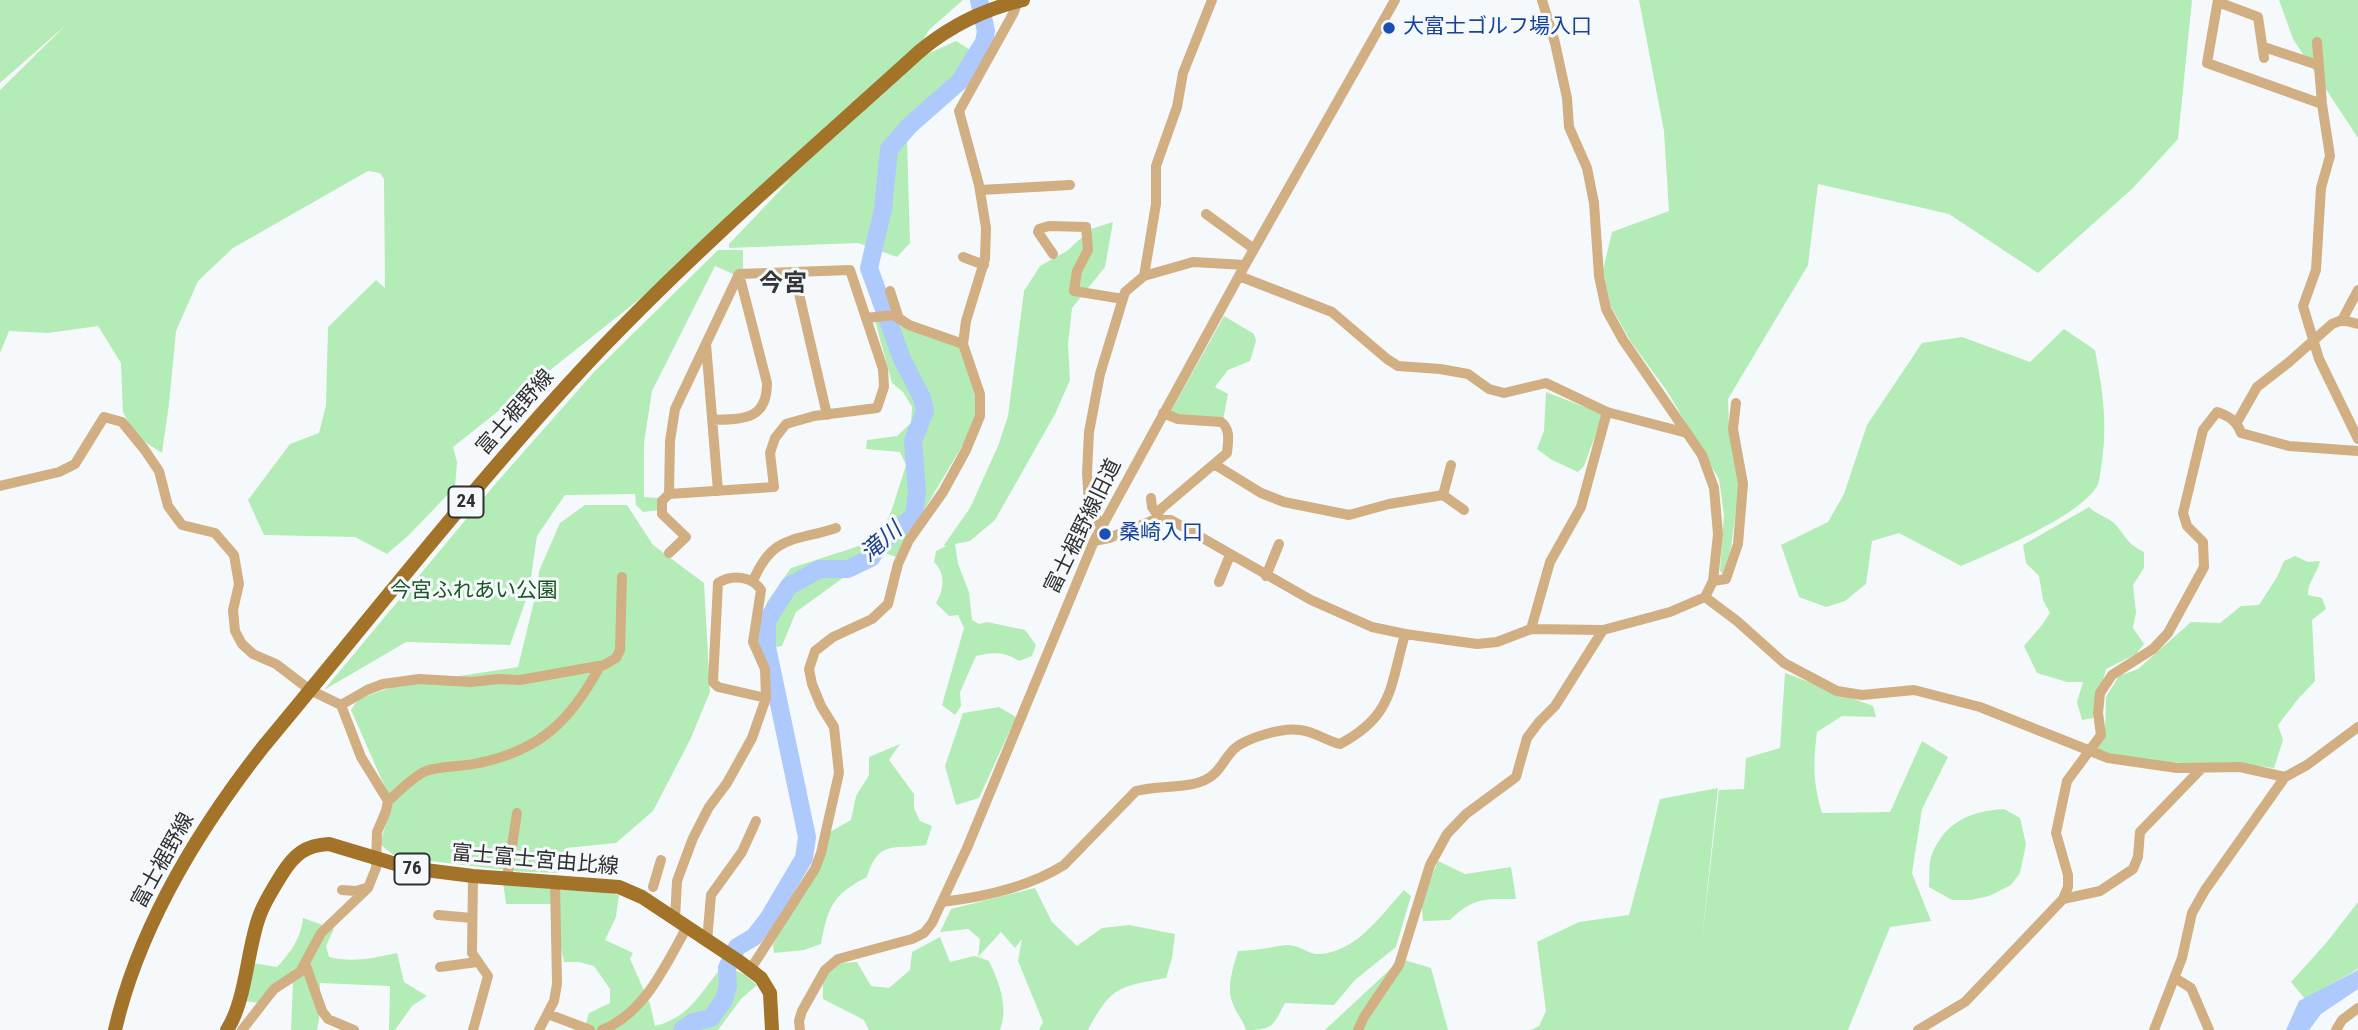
<!DOCTYPE html>
<html>
<head>
<meta charset="utf-8">
<style>
	body { margin:0 }
	canvas { display:block; background:#f6f9fc }
</style>
</head>
<body>
<canvas width="2358" height="1030"></canvas>
<script>
const c = document.querySelector('canvas').getContext('2d');
c.lineJoin = 'round';
function paint(path, color) { c.fillStyle = color; c.fill(path, 'evenodd'); }
function strokePath(path, color, width, dash) { c.strokeStyle = color; c.lineWidth = width; c.lineCap = dash ? 'butt' : 'round'; c.setLineDash(dash || []); c.stroke(path); }
function write(font, color, halo, rows, align = 'center') {
  c.font = font + ' "Roboto Condensed","Noto Sans JP",sans-serif'; c.lineWidth = 6; c.setLineDash([]); c.textBaseline = 'middle'; c.strokeStyle = halo; c.fillStyle = color; for (const [text, x, y, turn = 0] of rows) {
    c.save(); c.translate(x, y); c.rotate((+turn || 0) * Math.PI / 180); c.textAlign = isNaN(turn) ? turn : align; if (halo) c.strokeText(text, 0, 0); c.fillText(text, 0, 0); c.restore();
  }
}
const green = new Path2D(`
	M0,0h963l-34,30 -19,32 46,-21 13,8 -2,20 -7,13 -53,58 3,103 -13,14 -39,-14 -129,5v-4l62,-65 -338,268 4,15 -2,25 -46,48 -22,19 -32,-17 -91,-2 -16,-35 42,-56 29,-11 7,-28 2,-78 48,-47 9,8 -1,-109 -4,-6 -12,-2 -135,77 -35,33 -22,50 -7,73 -7,49 -26,-17 -13,-24 -2,-49 -23,-37 -50,7 -39,-2 -9,22v-263l67,-66 -67,59z
	M1639,0h553l-14,139 -45,49 -95,85 -89,-59 -131,-30 -10,81 -80,134 1,27 10,60 -8,62 -8,26 -3,-3 4,-56 -5,-36 -52,-88 -36,-49 -21,-37 -7,-35 9,-38 57,-21 -5,-80z
	M2279,0h79v138l-65,-99z
	M1113,222l-8,45 -33,41 -4,36 2,36 -15,34 -60,106 -25,21 -15,3 3,20 11,28 3,28 7,4 8,-2 38,8 11,15 -4,11 -13,5c-15,-10 -26,-9 -43,-5l-16,36 1,14 -6,9 -13,-10 22,-77 -6,-13 -9,1 -13,-13c8,-13 10,-30 -2,-41l2,-11 10,-5 -2,-1 26,-37 28,-62 10,-30 16,-125 16,-25 27,-15 24,-22z
	M718,250h25v20l-8,5 -20,-9 -63,125 -8,52v54l16,1v12l-17,2 -7,-7 -1,-11 -70,1 -28,41 -8,55 -19,54 -104,-3 -82,48 173,-208 97,-110z
	M1224,316l30,18 2,7 -6,20 -22,9 -13,17 13,7 -5,26 -53,-7z
	M875,321l21,1 66,26 15,47 3,21 -84,141 -16,-6 -84,61 -14,34 -17,3 -7,-8 3,-22 6,-17 24,-34 65,-21 26,-15 10,-23 14,-44 -6,-13 -34,-3 1,-9 30,-4 14,-13 1,-16 -9,-15 -11,-9z
	M2064,329l31,21c8,42 13,75 6,118 -1,4 -1,11 -3,16 -13,30 -107,69 -137,82l-62,-33 -27,8 -6,43 -21,17 -19,6 -27,-10 -18,-52 47,-23 16,-28 23,-69 55,-82 40,-6 68,25z
	M1546,392l57,22 -19,52 -6,6 -26,-12 -15,-11 7,-18z
	M585,505h42l26,40 51,38 6,109 -20,48 -37,71 -37,32 -50,5 -8,25 -50,-2 6,-4 -8,3 -110,-13 -16,-13 12,-41 -41,-93 7,-11 37,-13 123,-19 20,-82 1,-14 21,-48z
	M2089,507c7,7 18,10 25,16 12,13 12,20 30,29v16l-11,17 3,27 -3,16 11,16 -8,10 -30,15 -13,49 -11,2 -5,-18 6,-20h-16l-30,-9 -13,-27 18,-21 8,-12 -7,-13 -4,-24 -13,-13 -3,-18z
	M2295,556l13,6 12,-1c-2,12 -13,21 -12,34l14,3 4,11 -14,11 3,61 -17,18 -20,26 5,15 -9,28 -45,-6 -34,2 -41,-3 -58,-10 9,-20 1,-34 13,-21 19,-7 53,-47 29,1 21,-17 18,-1 18,-28 7,-16z
	M1785,673l88,33 3,11 -34,-1 -25,16c-4,32 -4,50 5,81l68,-1 32,-71 26,16 -26,52 -10,64 19,48 -41,6 -42,103h-317l8,-4 7,-15 -9,-69 42,-20 50,-7 31,-116 58,-11 -17,160 18,-158 25,-1 2,-31 34,-10z
	M999,707l17,10 -37,81 -23,7 -11,-39 18,-53z
	M900,744l-11,16 25,34v14l6,13 12,5 -6,19c-33,5 -47,-6 -59,32 -35,18 -39,30 -46,67l-17,6 -30,3 -1,-8 6,-16 51,-97 21,-12 5,-24 13,-21v-18z
	M2004,809l16,9 6,26 -6,29 -9,12 -22,11 -18,4h-19l-23,-13c1,-10 -1,-24 3,-33 14,-33 39,-43 72,-45z
	M1438,861l27,13 46,-7 5,32c-32,0 -42,-2 -66,21l-27,1 -2,-21z
	M503,882l49,3v19h-46z
	M1035,888l17,34 25,24 25,-18 27,-3 46,9 -3,24 -6,20c-48,9 -54,8 -78,52h-49l4,-8 -25,-61 4,-22 -7,9 -14,-16 -23,25 11,4c10,21 20,46 11,69h-131l-5,-10 -41,-21v-21l18,-15 16,-1 14,24 18,2 21,-18 2,-18 28,-15 10,25 24,-6 4,1 2,-18 -12,-10 -28,3 11,-23z
	M560,890h32l27,5 -3,22 -11,23 28,13 -3,6 20,45 5,22c36,-9 45,-34 68,-60l21,8 13,11 -16,14 -23,31h-134l5,-17 21,-10v-14l-16,-23 -15,-4h-15l-4,-19z
	M1404,890l7,6 -15,51 -41,33 -21,25 -49,-2c-12,23 -12,27 -39,27 -3,-10 -10,-17 -13,-26 -7,-16 0,-37 5,-53 17,0 32,-4 49,-6 11,-1 21,9 31,9 38,-1 63,-39 86,-64z
	M2358,902v67l-53,30 -14,-17 36,-40z
	M303,918l31,11 -8,17 3,11c23,6 44,1 68,-4l7,29 23,14 -15,10 -17,24h-6l1,-44 -70,-3 -1,36 -2,11h-26l2,-47 -17,8 -11,13 -19,-3 7,-38 24,4c14,-15 24,-29 26,-49z
	M1401,959l30,9 17,62h-123z`);
const water = new Path2D(`
	M2358,970v19l-37,25 -12,16h-23l13,-29z`);
const river = new Path2D(`
	M682,1030l11,-8 18,-4 13,-18 4,-14 -1,-18 10,-21 17,-10 14,-18 36,-61 3,-21 -40,-190v-26l22,-35 31,-17h28l23,-11 11,-16 32,-26 3,-24 -4,-51 12,-30 -3,-13 -20,-39 -33,-91 14,-59 6,-60 20,-23 51,-45 24,-39 2,-11 -7,-31`);
const minor = new Path2D(`
	M2218,0l-11,63 115,41
	M2218,2l40,15 6,41
	M2317,42l5,62 8,52 -9,32 -5,82 -13,36 16,53 39,80
	M2264,47l54,18
	M980,190l90,-5
	M1206,214l48,35
	M1053,254l-15,-22 1,-3 10,-3 37,1 2,23 -11,21 -3,20 49,8
	M963,257l21,8
	M794,272l33,143
	M1144,276l12,-72v-38l21,-59 6,-34 29,-73
	M1239,276l93,36 55,47 11,7 42,3 28,5 21,15 15,4 42,-10 61,29 80,21
	M890,291l9,28
	M866,318l28,-3 15,10 54,19
	M2342,320l16,-30
	M706,344l12,147
	M712,420c30,-1 55,1 55,-37l-28,-109
	M2236,424l21,-37 31,-24 44,-39 10,-4 16,4
	M1214,464l47,29 23,9 65,13 40,-11 54,-9 21,15
	M0,486l59,-14 16,-8 29,-47 18,5 22,27 15,22 9,35 14,19 33,8 19,22 5,29 -6,26 2,21 7,13 11,10 23,10 34,26 31,15 20,52 27,44 -2,10 -9,21 -1,36 -8,20 -47,45 -21,39 -26,17 -32,41
	M669,494l105,-7 -4,-34 5,-15 11,-14 28,-8 63,-8 7,-21 -1,-18 -33,-99 -111,4 -64,135 -5,32 -1,53 -7,7v13l24,23 -17,16
	M1443,495l8,-30
	M1151,498l1,9 5,7
	M1156,520l1,-6 5,-6 65,-55c1,-11 4,-24 -6,-31l-43,-3 -15,-6
	M1101,527l-12,-23 -2,-31 2,-41 11,-58 25,-82 19,-16 49,-14 52,3
	M1094,541l15,-3 45,-18h17l140,80 61,27 33,7 72,10 20,-2 34,-13 72,1 67,-18 35,-15 8,-16 5,-47 -4,-46 -12,-33 -79,-115 -17,-31 -7,-33 -5,-73 -7,-35 -18,-41 -2,-29 -12,-55 -13,-43
	M1266,576l13,-32
	M753,581c20,-47 41,-39 83,-53
	M1713,581l13,-2 12,-35 5,-60 -10,-55 3,-26
	M1219,582l11,-27
	M1705,597l32,24 47,42 53,28 25,4 52,-5 66,17 128,51 69,10 63,-1 45,10
	M1531,629l19,-67 31,-55 26,-95
	M341,705l26,-15 16,-6 36,-5 52,3 28,-3 21,1 84,-15 12,-7 4,-8 2,-73
	M388,801c11,-9 24,-24 38,-30 17,-6 36,-4 53,-8 62,-13 92,-43 121,-97
	M473,876l-1,77 16,23 -15,54
	M507,878l10,-65
	M653,887l8,-27
	M342,890l14,1 10,-3
	M2063,899l37,-8 33,-22 5,-12 2,-25 61,-63
	M942,902c42,-5 87,-15 122,-37l72,-74c22,-6 50,-2 69,-11 14,-6 18,-20 29,-31 12,-11 49,-22 66,-19 13,1 27,11 40,14 53,-28 50,-57 65,-110
	M438,915l34,3
	M675,919l2,-38 16,-43 16,-31 18,-24 25,-45 14,-40 -1,-29 -12,-27 8,-52c-9,-14 -29,-16 -43,-7l-5,99 5,5 48,11
	M707,941l4,-46 31,-43 14,-31
	M305,963l17,48 6,8 26,11
	M440,967l37,-5
	M750,970l65,-101 6,-16 18,-80 -5,-46 -13,-21 -9,-22 -3,-15 6,-18 18,-14 39,-18 16,-15 10,-40 11,-24 34,-48 23,-42 14,-34v-22l-17,-50 3,-23 19,-62 1,-31 -7,-43 -20,-74 55,-99 4,-12
	M2175,978l16,10 18,42
	M548,1014l42,16
	M539,1030l15,-29 3,-17 -2,-103
	M602,1030c43,-17 63,-64 85,-103
	M800,1030l-1,-9 3,-10 23,-41 13,-11 74,-20 12,-6 8,-10 35,-75 127,-307 151,-276 150,-265
	M1358,1030l6,-13 35,-52 31,-100 17,-31 19,-20 50,-37 11,-39 12,-16 16,-16 48,-76
	M1918,1030l47,-28 98,-103 5,-12v-12l-12,-42 11,-52 34,-46 -3,-22 2,-20 12,-18 41,-26 15,-16 36,-66 -1,-25 -16,-16 -4,-13 20,-83 14,-18c12,4 20,9 24,21l48,13 69,5
	M2154,1030l28,-72 10,-45 13,-23 80,-113 22,-12 51,-38
	M2336,1030l6,-10 16,-12`);
const major = new Path2D(`
	M115,1030c24,-104 83,-200 148,-283 111,-133 217,-270 336,-396 101,-106 213,-202 321,-300
	M227,1030c19,-29 20,-80 32,-113 5,-15 15,-30 23,-43 12,-19 23,-29 47,-30l80,24 64,8 146,11 23,10 98,65 21,16 9,15 2,37`);
const majorBridge = new Path2D(`
	M920,51c30,-25 65,-42 103,-51`);
const markers = [
	[1389,28,7,"#1a4fb4"],
	[1105,534,7,"#1a4fb4"]
];
const shields = [
	[466,502,35],
	[412,869,35]
];
const shieldNames = [
	["24",466,502],
	["76",412,869]
];
const transitNames = [
	["大富士ゴルフ場入口",1403,28],
	["桑崎入口",1119,534]
];
const streetNames = [
	["富士裾野線",516,413,-49],
	["富士裾野線旧道",1084,527,-64],
	["富士裾野線",164,861,-61],
	["富士富士宮由比線",535,861,5]
];
const parkNames = [
	["今宮ふれあい公園",474,592]
];
const waterNames = [
	["滝川",882,543,-41]
];
const quarterNames = [
	["今宮",783,285]
];
paint(green, '#b3ecb6');
paint(water, '#aec9fc');
strokePath(river, '#aec9fc', 18);
strokePath(minor, '#d1af83', 10);
strokePath(major, '#a27328', 14);
strokePath(majorBridge, '#a27328', 14);
for (const [x, y, r, color] of markers) { const dot = new Path2D(); dot.arc(x, y, r, 0, 2 * Math.PI); c.fillStyle = color; c.fill(dot); strokePath(dot, '#f6f9fc', 2.5); }
for (const [x, y, w] of shields) { const box = new Path2D(); box.roundRect(x - w / 2, y - 15.5, w, 31, 5); c.fillStyle = '#f6f9fc'; c.fill(box); strokePath(box, '#2e2f30', 2); }
write('bold 19px', '#2e2f30', null, shieldNames);
write('21px', '#164399', '#f6f9fc', transitNames, 'left');
write('21px', '#2e2f30', '#f6f9fc', streetNames);
write('21px', '#1b5724', '#f6f9fc', parkNames);
write('italic 23px', '#21418a', '#f6f9fc', waterNames);
write('bold 24px', '#333537', '#f6f9fc', quarterNames);
</script>
</body>
</html>
